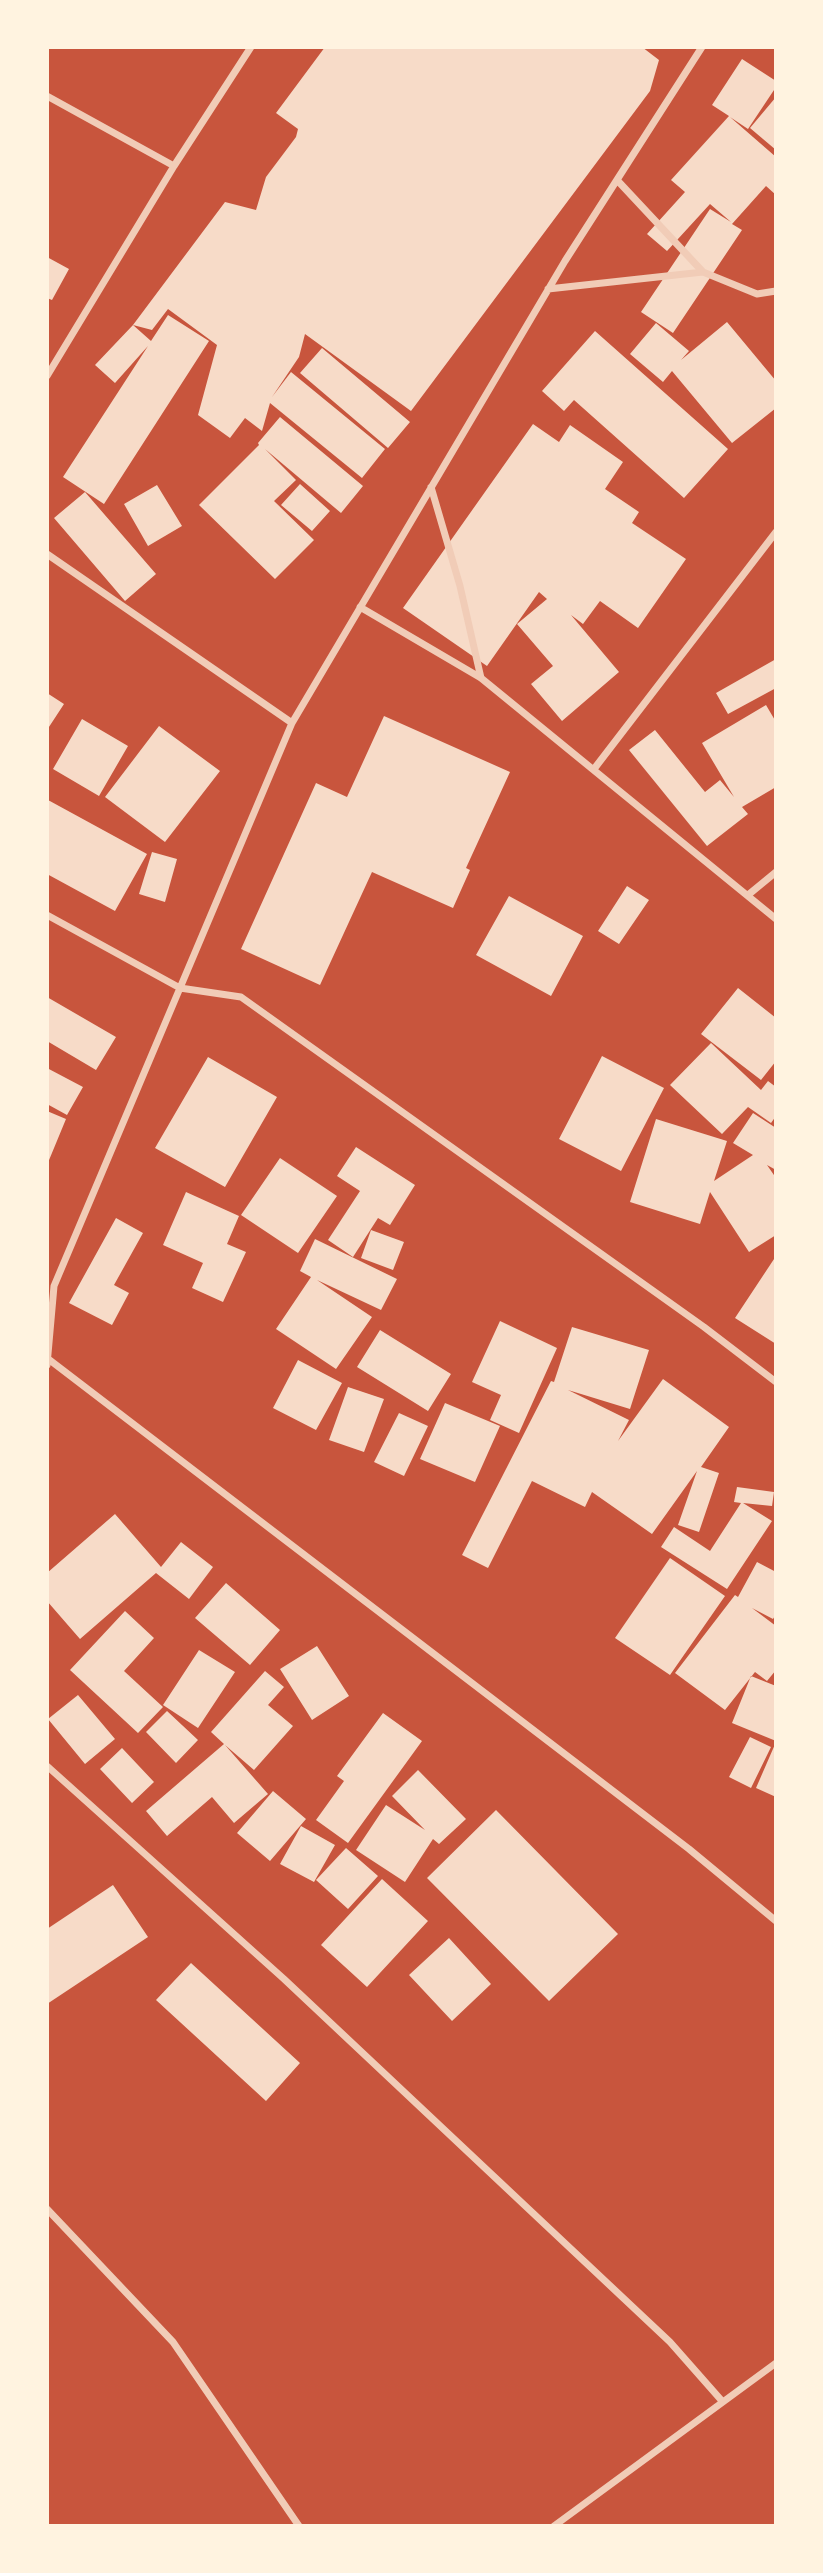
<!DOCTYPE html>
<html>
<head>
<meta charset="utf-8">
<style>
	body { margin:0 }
	#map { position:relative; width:823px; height:2573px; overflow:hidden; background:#c8553d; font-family:"Times New Roman",serif }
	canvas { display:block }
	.frame { position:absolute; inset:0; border:49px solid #fff3e0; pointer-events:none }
</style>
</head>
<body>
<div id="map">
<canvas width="823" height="2573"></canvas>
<div class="frame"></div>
</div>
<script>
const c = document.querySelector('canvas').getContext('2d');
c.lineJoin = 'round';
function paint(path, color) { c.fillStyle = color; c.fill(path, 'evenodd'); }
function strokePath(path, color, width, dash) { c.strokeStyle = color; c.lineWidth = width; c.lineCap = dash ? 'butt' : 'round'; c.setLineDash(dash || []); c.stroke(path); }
const building = new Path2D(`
	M325,47h317l17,13 -9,31 -239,320 -106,-77 -6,23 -27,40 19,-25 94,77 -23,29 -92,-75 -8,28 -17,-13 -15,20 -32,-23 19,-70 -49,-36 -16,21 -19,-5 18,16 17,-26 41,26 -105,163 -41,-27 85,-131 -33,37 -20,-18 38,-40 92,-123 31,8 10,-33 30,-40 2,-8 -22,-16z
	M742,59l34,22v6l-28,42 -18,-12 46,40v38l-10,-9 -34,38 10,6 -69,103 -32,-21 69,-103 21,13 -21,-18 -43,47 -20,-17 38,-42 -14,-12 58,-64 -17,-11z
	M776,97v53l-26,-22z
	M47,257l22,12 -17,31 -5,-2z
	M727,322l49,59v27l-44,35 -60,-72 -9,11 -33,-28 26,-31 33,28 -8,9z
	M595,331l133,118 -44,49 -110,-98 -10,11 -22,-20z
	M322,348l88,74 -22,26 -88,-75z
	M280,417l83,69 -22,27 -76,-64 31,31 -22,21 40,39 -39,39 -76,-74 60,-60 -1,-2z
	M533,424l26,18 11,-17 53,37 -18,27 34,23 -7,11 54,36 -48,69 -38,-27 -17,23 -12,-9 48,57 -57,49 -31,-37 22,-18 -36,-42 30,-25 -8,-7 -52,74 -84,-58z
	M300,484l30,27 -18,20 -31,-26z
	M157,485l25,41 -34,20 -24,-42z
	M85,492l71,82 -31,27 -71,-83z
	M776,659v29l-48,26 -12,-21z
	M47,693l17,11 -17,26z
	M766,705l10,17v65l-34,20 6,7 -41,32 -78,-96 26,-20 50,62 15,-12 14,17 -32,-54z
	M384,716l126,56 -44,96 4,2 -17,38 -81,-36 -52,113 -79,-36 75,-166 31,14z
	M82,719l46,27 -29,50 -46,-27z
	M159,726l61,45 -55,71 -60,-45z
	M48,800l99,54 -32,57 -68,-37z
	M152,852l25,7 -12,43 -26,-8z
	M627,886l22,14 -30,44 -21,-13z
	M509,896l74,40 -32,60 -75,-41z
	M738,988l38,30v43l-15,19 -60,-46z
	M47,997l69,40 -20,33 -49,-29z
	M711,1043l50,47 7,-9 8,6v29l-5,7 -23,-16 -26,27 -52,-49z
	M602,1056l62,32 -43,83 -62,-32z
	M208,1057l69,40 -52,90 -70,-39z
	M47,1068l36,19 -16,28 -20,-11z
	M47,1111l19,8 -19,46z
	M753,1113l23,15v42l-9,-5 9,13v57l-27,17 -39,-60 -10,32 -70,-22 26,-83 71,22 -13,40 39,-26 -20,-12z
	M356,1147l59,38 -25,40 -12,-7 -25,39 -25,-17 32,-49 -23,-15z
	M280,1158l57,38 -39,57 -57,-38z
	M186,1192l53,24 -12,28 19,8 -23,50 -31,-14 11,-25 -40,-18z
	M116,1218l27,15 -29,52 15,8 -17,32 -43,-22z
	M371,1230l33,12 -11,28 -32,-12z
	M315,1239l82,40 -16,31 -64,-30 55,37 -36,52 -60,-40 35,-52 -11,-6z
	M776,1256v88l-41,-26z
	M500,1321l57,27 -38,85 -29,-13 11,-25 -29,-13z
	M572,1327l77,23 -19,59 -62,-19 61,30 -11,21 45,-62 66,48 -28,40 18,6 -20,59 -21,-7 19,-54 -45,63 -60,-42 -7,15 -53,-26 -44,87 -26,-13 89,-174 3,1z
	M380,1330l71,44 -23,37 -71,-44z
	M298,1360l44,23 -26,47 -43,-22z
	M348,1387l36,12 -20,53 -35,-12z
	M445,1403l55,23 -25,56 -55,-23z
	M399,1413l29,13 -24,50 -30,-14z
	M737,1487l37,5 -2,14 -29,-3 29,18 -45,68 -66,-42 13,-20 36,24 31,-48 -7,-1z
	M115,1514l46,53 20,-25 32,25 -24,32 -33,-26 -76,66 -33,-38v-28z
	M670,1558l55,38 -55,79 -55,-37z
	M757,1562l19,10v42l-3,5 -21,-11 24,18v44l-9,11 -12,-9 -30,38 -50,-37 60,-78 3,2z
	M226,1583l54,47 -30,35 -55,-47z
	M125,1611l29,27 -30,33 39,36 -25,26 -68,-63z
	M317,1646l32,50 -37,24 -32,-51z
	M199,1650l36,22 -37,56 -35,-23z
	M265,1671l19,16 -16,18 25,21 -39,44 -29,-25 43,49 -34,29 -22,-26 -45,39 -21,-25 78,-67 -13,-12z
	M751,1676l25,10v55l-44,-18z
	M78,1695l37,44 -30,25 -37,-45z
	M167,1711l31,29 -22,23 -30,-31z
	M383,1713l39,28 -74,102 -32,-23 28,-39 -7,-5z
	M750,1737l21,10 -20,41 -22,-11z
	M776,1742v55l-20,-9z
	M122,1748l32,34 -22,21 -32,-34z
	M418,1770l48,49 -27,25 -6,-5 -28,43 -49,-32 30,-45 39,25 -33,-34z
	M273,1791l33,28 -36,42 -33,-28z
	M496,1810l122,124 -69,67 -122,-123z
	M301,1826l34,19 -21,37 -34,-18z
	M346,1848l32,28 -30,33 -32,-29z
	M382,1879l46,42 -61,66 -46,-42z
	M113,1885l35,52 -101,67v-75z
	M449,1938l42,46 -39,37 -43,-46z
	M191,1963l109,100 -34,38 -110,-101z`);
const minor = new Path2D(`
	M47,96l127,70
	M617,180l86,92 54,22 19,-3
	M548,289l155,-17
	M47,376l127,-210 77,-119
	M431,487l29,99 21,92
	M47,554l245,169
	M360,607l121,71 295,241
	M594,769l182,-237
	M748,895l28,-23
	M47,915l133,73 61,9 463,330 72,55
	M47,1358l642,491 87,72
	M47,1365l7,-79 238,-563 273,-462 137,-214
	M47,1766l237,213 386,363 52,59
	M47,2209l126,133 126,184
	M554,2526l222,-163`);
paint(building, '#f7dbc8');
strokePath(minor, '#f1ccb7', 7);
</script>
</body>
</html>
